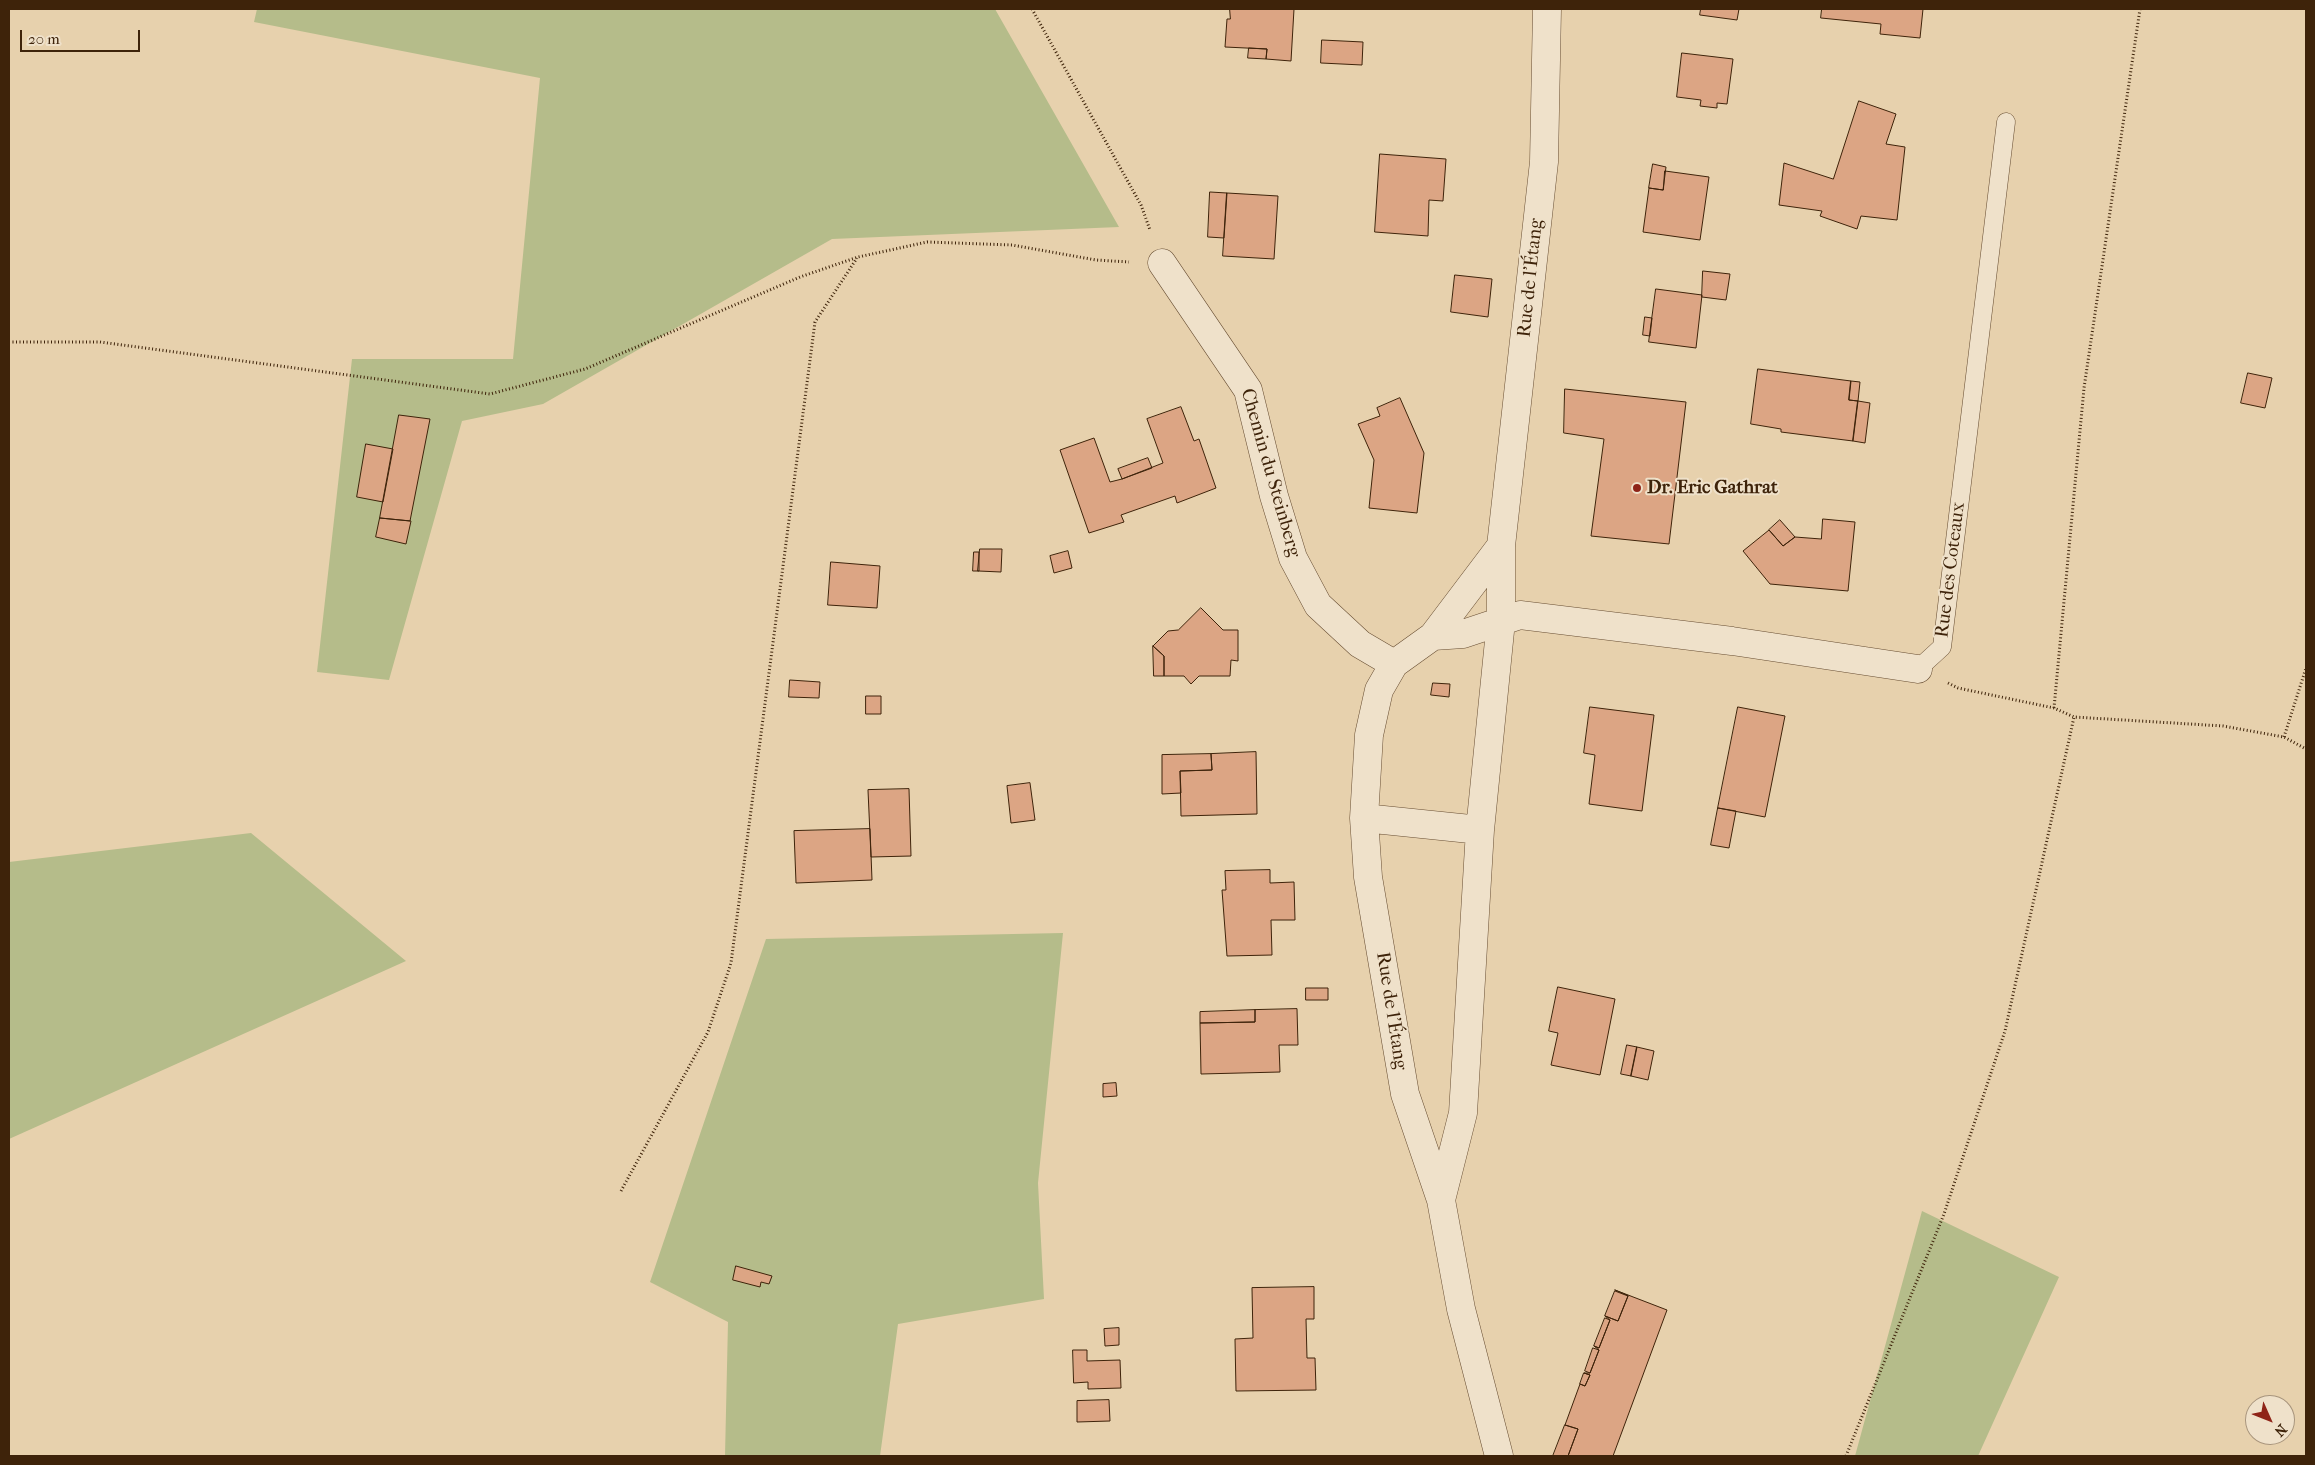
<!DOCTYPE html>
<html>
<head>
<meta charset="utf-8">
<style>
	body { margin:0 }
	#map { position:relative; width:2315px; height:1465px; overflow:hidden; background:#e7d1ad; font-family:"IM FELL French Canon",serif }
	canvas { display:block }
	.frame { position:absolute; inset:0; border:10px solid #3e230a; pointer-events:none }
	.north { position:absolute; left:2245px; top:1395px; width:50px; height:50px; box-sizing:border-box; background:#efe1ca; border:1px solid #a8957d; border-radius:50%; rotate:134deg; font-size:14px; font-weight:700; line-height:20px; text-align:center; color:#3e230a }
	.north::after { content:''; display:block; margin:auto; width:18px; height:22px; background:#8f2418; clip-path:polygon(50% 0,100% 100%,50% 72%,0 100%) }
	.scale { position:absolute; left:20px; top:30px; width:120px; height:22px; box-sizing:border-box; border:2px solid #3e230a; border-top:0; padding-left:6px; font-size:15px; line-height:18px; white-space:nowrap; color:#3e230a; -webkit-text-stroke:4px #efe1ca; paint-order:stroke }
</style>
</head>
<body>
<div id="map">
<canvas width="2315" height="1465"></canvas>
<div class="frame"></div>
<div class="north">N</div>
<div class="scale">20 m</div>
</div>
<script>
const c = document.querySelector('canvas').getContext('2d');
c.lineJoin = 'round';
function paint(path, color) { c.fillStyle = color; c.fill(path, 'evenodd'); }
function strokePath(path, color, width, dash) { c.strokeStyle = color; c.lineWidth = width; c.lineCap = dash ? 'butt' : 'round'; c.setLineDash(dash || []); c.stroke(path); }
function write(font, color, halo, rows, align = 'center') {
  c.font = font + ' "IM FELL French Canon",serif'; c.lineWidth = 4; c.setLineDash([]); c.textBaseline = 'middle'; c.strokeStyle = halo; c.fillStyle = color; for (const [text, x, y, turn = 0] of rows) {
    c.save(); c.translate(x, y); c.rotate((+turn || 0) * Math.PI / 180); c.textAlign = isNaN(turn) ? turn : align; if (halo) c.strokeText(text, 0, 0); c.fillText(text, 0, 0); c.restore();
  }
}
const green = new Path2D(`
	M257,9h738l124,218 -287,12 -289,165 -81,17 -73,259 -72,-8 35,-313h161l27,-281 -286,-56z
	M251,833l155,128 -397,178v-277z
	M1063,933l-25,250 6,116 -146,25 -18,132h-155l3,-134 -78,-40 116,-343z
	M1922,1211l137,66 -81,179h-123z`);
const building = new Path2D(`
	M1230,9h64l-3,52 -25,-2 1,-10 -42,-2 2,-28h3z
	M1701,9h38l-2,11 -37,-5z
	M1822,9h101l-3,29 -40,-4 1,-10 -60,-6z
	M1322,40l41,2 -1,23 -41,-2z
	M1249,48l18,1 -1,10 -18,-1z
	M1682,53l51,6 -6,45 -10,-1v5l-17,-2 1,-6 -24,-3z
	M1859,101l37,13 -10,30 19,3 -8,73 -36,-4 -4,13 -37,-13 2,-5 -43,-6 5,-42 49,16z
	M1380,154l66,5 -3,42 -14,-1 -1,36 -53,-4z
	M1653,164l13,3 -3,23 -14,-2z
	M1665,171l44,6 -9,63 -57,-8 6,-44 14,2z
	M1210,192l17,1 -3,45 -16,-1z
	M1227,193l51,3 -4,63 -51,-3z
	M1703,271l27,3 -4,26 -24,-3z
	M1455,275l37,4 -4,38 -37,-5z
	M1656,289l46,6 -6,53 -47,-6z
	M1645,317l7,1 -2,18 -7,-1z
	M1758,369l93,12 -2,19 9,1 -5,40 -72,-9v-3l-30,-5z
	M2248,373l24,5 -7,30 -24,-5z
	M1851,381l9,1 -2,19 -9,-1z
	M1565,389l121,13 -17,142 -78,-8 13,-97 -40,-6z
	M1400,398l24,55 -7,60 -48,-5 5,-48 -16,-36 22,-8 -3,-8z
	M1858,401l12,2 -5,40 -12,-2z
	M1181,407l13,34 5,-2 17,49 -39,15 -2,-7 -54,19 3,7 -35,11 -29,-83 34,-12 16,44 12,-3 41,-16 -16,-44z
	M399,415l31,4 -20,102 -30,-3z
	M366,444l27,5 -10,53 -26,-5z
	M1148,458l4,10 -30,11 -4,-10z
	M380,518l31,3 -5,23 -30,-7z
	M1823,519l32,3 -7,69 -78,-7 -27,-33 26,-21 14,16 12,-9 26,2z
	M1780,520l15,17 -12,9 -14,-16z
	M980,549h22l-1,23 -23,-1z
	M1068,551l4,17 -18,5 -4,-17z
	M974,552h5v19h-6z
	M831,562l49,4 -3,42 -49,-3z
	M1201,608l22,22h15v31l-7,-1 -1,16h-31l-8,8 -7,-8h-20v-20l-11,-10 15,-15 10,-1z
	M1153,646l11,10v20h-10z
	M790,680l30,2 -1,16 -30,-1z
	M1433,683l17,1 -1,13 -18,-2z
	M866,696h15v18h-15z
	M1590,707l64,8 -12,96 -53,-7 6,-49 -11,-2z
	M1738,707l47,9 -20,101 -47,-9z
	M1256,752l1,62 -76,2 -1,-45 32,-1 -1,-16z
	M1211,754l1,16 -32,1 1,22 -19,1v-39z
	M1030,783l5,37 -24,3 -4,-37z
	M909,789l2,67 -40,1 -3,-67z
	M1718,808l18,3 -7,37 -18,-3z
	M870,829l2,51 -76,3 -2,-52z
	M1270,870v13l24,-1 1,38h-24l1,35 -45,1 -5,-66h4l-1,-19z
	M1558,987l57,12 -15,76 -49,-10 7,-32 -9,-2z
	M1306,988h22v12h-22z
	M1297,1009l1,36h-19l1,27 -79,2 -1,-51 55,-1v-12z
	M1255,1010v12l-55,1v-11z
	M1627,1045l10,2 -6,29 -10,-2z
	M1637,1047l17,4 -6,29 -17,-4z
	M1116,1083l1,13 -14,1v-13z
	M736,1266l36,10 -3,8 -8,-2 -1,5 -27,-7z
	M1314,1287v32h-8l1,39h8l1,32 -80,1 -1,-52 18,-1 -1,-50z
	M1615,1290l52,20 -54,146h-45l10,-27 -13,-4 15,-41 5,2 5,-11 -6,-2h6l9,-23 -5,-4 5,2 11,-28 -5,-4 13,5 10,-25z
	M1615,1291l13,5 -10,25 -13,-5z
	M1605,1318l5,2 -11,28 -5,-2z
	M1119,1328v17l-14,1 -1,-17z
	M1593,1348l6,2 -9,23 -5,-2z
	M1073,1350h14v11l33,-1 1,28 -33,1v-7l-14,1z
	M1584,1373l6,2 -5,11 -5,-2z
	M1109,1400l1,21 -33,1v-21z
	M1565,1425l13,4 -10,27h-15z`);
const path = new Path2D(`
	M1032,9l109,196 9,25
	M9,342h91l390,52 95,-25 215,-92 58,-20 69,-15 85,3 84,15 33,2
	M1948,683l10,5 96,20 20,9 149,9 61,11 22,12
	M2054,708l30,-320 56,-379
	M2284,737l22,-69
	M621,1191l87,-159 23,-69 84,-641 42,-64
	M1846,1456l98,-242 61,-183 69,-314`);
const lane = new Path2D(`
	M1918,669l24,-22 64,-525`);
const street = new Path2D(`
	M1162,263l86,127 26,106 19,62 25,47 42,39 34,20
	M1433,636l30,-2 57,-19 212,26 186,28
	M1364,818l116,12
	M1441,1200l22,-87 17,-283 21,-209v-75l43,-384 3,-153
	M1499,1456l-38,-147 -20,-109 -36,-106 -37,-217 -4,-59 5,-83 10,-45 15,-26 39,-28 68,-90`);
const markers = [
	[1637,488,5,"#8f2418"]
];
const streetNames = [
	["Rue de l'Étang",1531,278,-84],
	["Chemin du Steinberg",1270,473,74],
	["Rue des Coteaux",1951,570,-83],
	["Rue de l'Étang",1391,1011,81]
];
const poiNames = [
	["Dr. Eric Gathrat",1647,488]
];
paint(green, '#b5bc8a');
paint(building, '#dca584');
strokePath(building, '#3e230a', 1);
strokePath(lane, '#684e33', 19);
strokePath(street, '#684e33', 29);
strokePath(path, '#3e230a', 3, [1, 2.5]);
strokePath(lane, '#efe1ca', 18);
strokePath(street, '#efe1ca', 28);
for (const [x, y, r, color] of markers) { const dot = new Path2D(); dot.arc(x, y, r, 0, 2 * Math.PI); c.fillStyle = color; c.fill(dot); strokePath(dot, '#efe1ca', 2); }
write('19px', '#3e230a', '#efe1ca', streetNames);
write('bold 19px', '#3e230a', '#efe1ca', poiNames, 'left');
</script>
</body>
</html>
